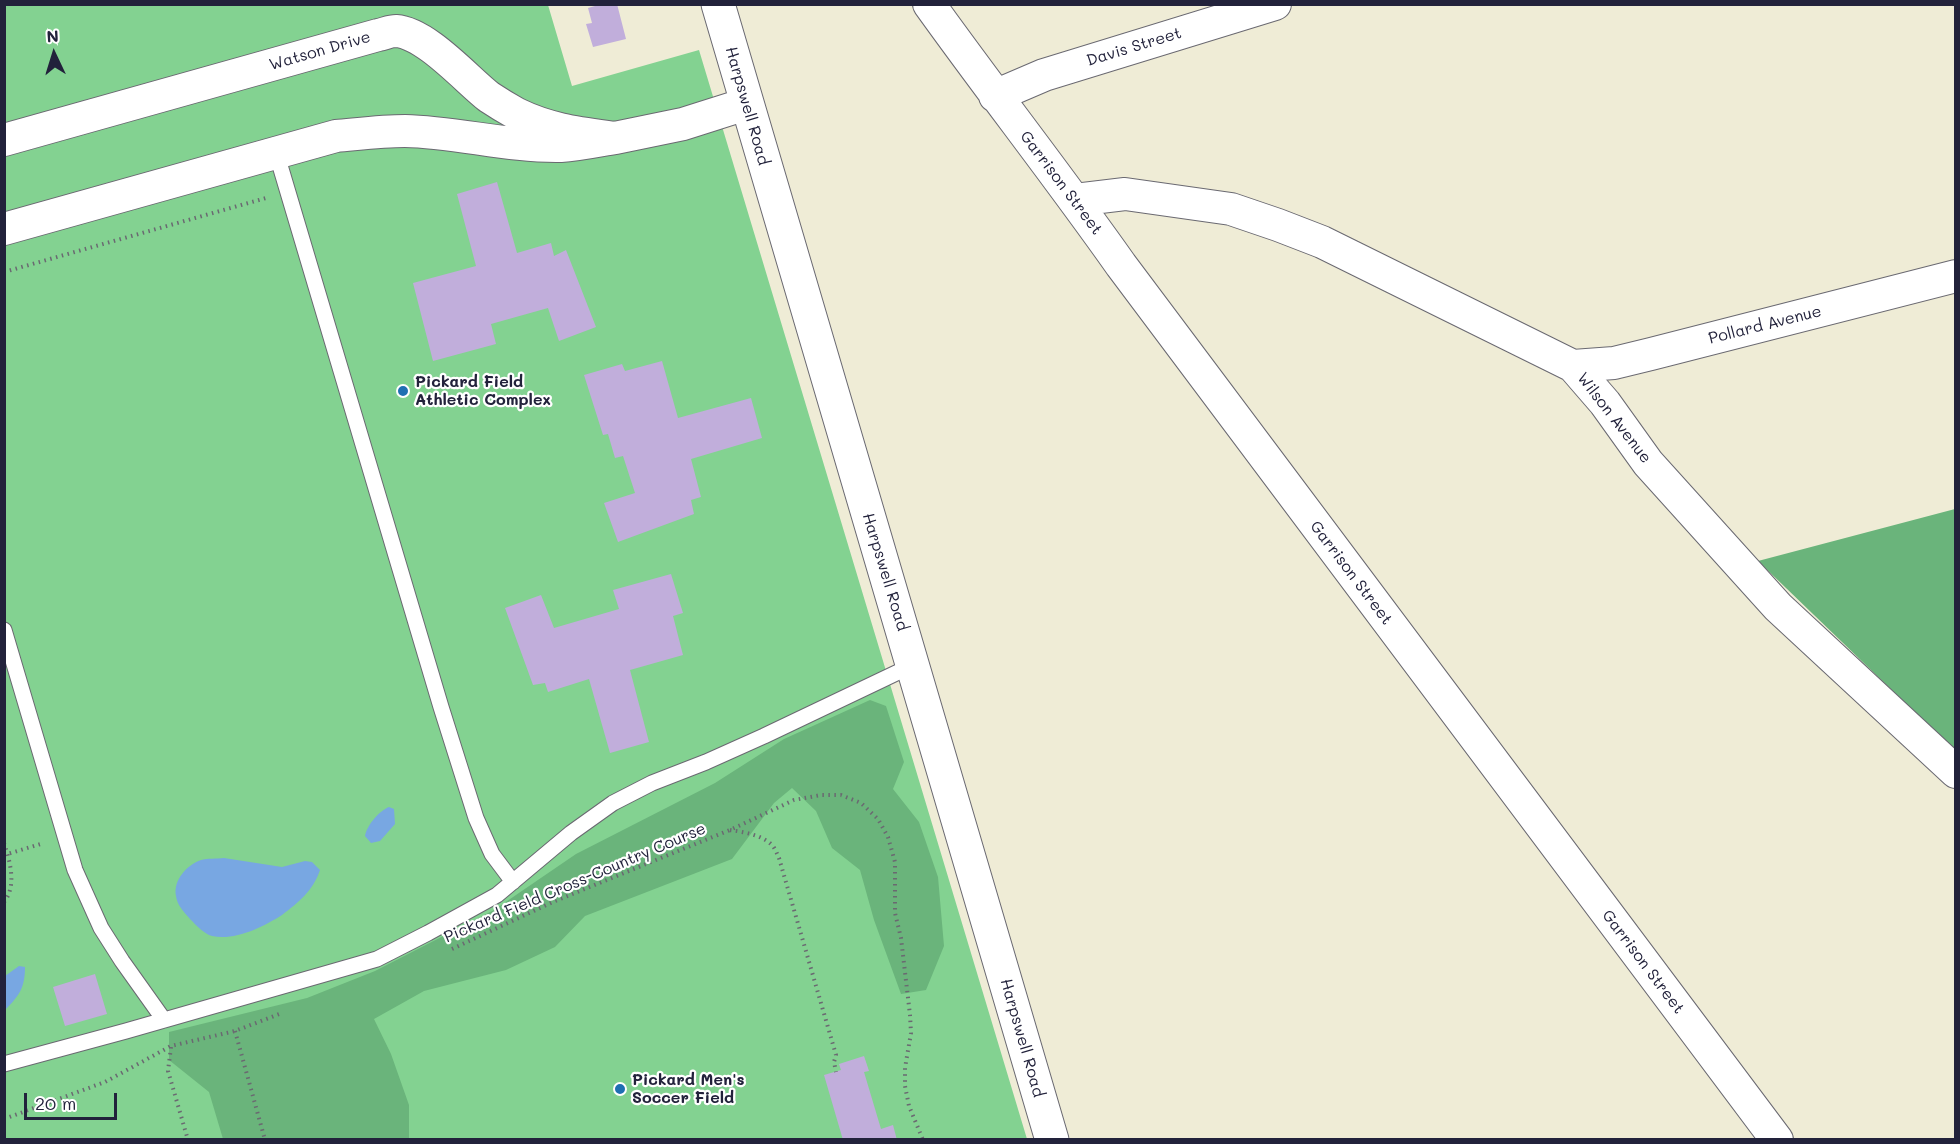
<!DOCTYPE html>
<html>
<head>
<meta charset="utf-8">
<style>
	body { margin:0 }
	#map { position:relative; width:1960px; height:1144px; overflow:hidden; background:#efecd6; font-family:Mali,sans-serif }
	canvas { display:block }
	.frame { position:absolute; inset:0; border:6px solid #22223b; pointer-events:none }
	.north { position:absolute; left:24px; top:24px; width:60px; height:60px; -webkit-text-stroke:4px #fff; paint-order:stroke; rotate:356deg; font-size:16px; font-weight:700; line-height:24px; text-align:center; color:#22223b }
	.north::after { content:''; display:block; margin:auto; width:21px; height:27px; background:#22223b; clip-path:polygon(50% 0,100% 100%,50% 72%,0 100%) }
	.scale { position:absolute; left:24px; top:1093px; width:93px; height:27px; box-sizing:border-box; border:3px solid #22223b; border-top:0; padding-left:8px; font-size:18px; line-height:21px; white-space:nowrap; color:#22223b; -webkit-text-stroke:4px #fff; paint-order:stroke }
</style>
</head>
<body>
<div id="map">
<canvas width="1960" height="1144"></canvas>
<div class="frame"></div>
<div class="north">N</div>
<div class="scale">20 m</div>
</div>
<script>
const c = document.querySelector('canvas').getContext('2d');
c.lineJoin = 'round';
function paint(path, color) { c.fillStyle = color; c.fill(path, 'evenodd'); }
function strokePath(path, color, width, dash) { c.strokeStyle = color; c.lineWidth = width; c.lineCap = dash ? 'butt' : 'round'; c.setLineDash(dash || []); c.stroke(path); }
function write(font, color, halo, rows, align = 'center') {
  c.font = font + ' Mali,sans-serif'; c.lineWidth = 4.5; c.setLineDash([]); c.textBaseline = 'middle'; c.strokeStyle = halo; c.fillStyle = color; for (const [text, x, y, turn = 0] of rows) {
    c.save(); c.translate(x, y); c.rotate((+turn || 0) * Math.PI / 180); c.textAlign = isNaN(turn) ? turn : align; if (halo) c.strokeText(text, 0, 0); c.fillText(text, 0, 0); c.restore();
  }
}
const green = new Path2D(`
	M5,5h543l24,81 127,-36 328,1089 -1022,1z`);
const forest = new Path2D(`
	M1955,509v242l-197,-190z
	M870,700l16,6 18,56 -11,27 26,33 19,55 6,69 -18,44 -25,4 -27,-74 -14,-50 -28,-22 -16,-37 -24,-23 -18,15 -42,56 -147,57 -30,31 -49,23 -82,21 -50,28 17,35 18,51v34h-186l-14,-47 -40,-32v-28l138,-34 68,-27 119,-61 82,-56 139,-71 69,-44z`);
const water = new Path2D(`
	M389,807l5,2 1,15 -15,17 -9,2 -6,-7c2,-11 14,-25 24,-29z
	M224,858l58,9 23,-6 7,1 8,8c-7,21 -21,32 -38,45 -19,12 -47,26 -70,21 -8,-2 -16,-11 -22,-17 -6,-7 -13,-14 -14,-23 -3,-16 11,-31 25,-36 6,-2 16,-1 23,-2z
	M19,966l6,1c0,21 -6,29 -20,43v-34z`);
const building = new Path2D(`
	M595,4h22l9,35 -33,8 -7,-23 6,-1 -4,-15 7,-2z
	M497,182l20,71 34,-10 3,13 12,-6 30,77 -37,14 -11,-33 -57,16 5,20 -63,17 -20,-78 63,-17 -19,-72z
	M662,361l16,57 73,-20 11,40 -71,21 10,38 -10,3 3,14 -76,28 -14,-39 31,-10 -12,-37 -8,2 -7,-24 -5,1 -19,-60 38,-11 3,7z
	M671,574l12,39 -10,3 10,39 -53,15 19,72 -39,11 -21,-74 -41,13 -3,-9 -12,2 -28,-77 36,-13 13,33 65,-19 -6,-19z
	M95,974l12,40 -42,12 -12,-39z
	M864,1056l5,15 -5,1 17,57 12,-4 4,15h-54l-19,-65 17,-5 -2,-6z`);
const path = new Path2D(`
	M4,272l262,-74
	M730,830c14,2 32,5 42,15 3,3 5,9 7,13l57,197 -2,7 2,10
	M4,843c6,18 13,43 0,59
	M4,855l40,-12
	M452,949l103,-48 175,-71 64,-30 27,-5h20l20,8 17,16 10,18 7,25v51l6,25 9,77 1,18 -6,35v18l4,20 14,34
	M235,1031l30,109
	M171,1047l-3,24 20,69
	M4,1119l101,-37 66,-36 64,-15 47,-18`);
const lane = new Path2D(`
	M276,152l165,555 35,111 16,36 21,28
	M4,630l71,240 26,58 21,33 42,59
	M4,1064l122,-33 251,-72 51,-26 69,-38 74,-62 42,-30 39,-20 54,-21 58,-26 149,-71`);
const street = new Path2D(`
	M929,4c63,88 130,173 192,261l656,875
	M995,96l49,-21 231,-71
	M615,138l68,-14 63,-20
	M4,140l374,-105c6,-1 12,-4 18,-4 30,2 70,48 93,66 9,6 19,12 28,17 33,16 62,19 98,24 -18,3 -36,7 -54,8 -53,1 -104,-14 -156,-15 -23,0 -46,3 -69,5l-332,93
	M1075,200l50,-6 106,15 47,16 44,17 251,124 32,37 43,60 130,144 178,165
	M1573,366l41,-3 37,-9 305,-78`);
const secondary = new Path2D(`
	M718,4l334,1136`);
const markers = [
	[403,391,6,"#1f6fb2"],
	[620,1089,6,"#1f6fb2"]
];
const streetNames = [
	["Davis Street",1134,47,-17],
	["Watson Drive",320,51,-16],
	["Harpswell Road",747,106,74],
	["Garrison Street",1061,183,53],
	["Pollard Avenue",1765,325,-14],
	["Wilson Avenue",1614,418,52],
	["Harpswell Road",885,572,73],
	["Garrison Street",1351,573,53],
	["Pickard Field Cross-Country Course",575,883,-23],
	["Garrison Street",1643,962,53],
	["Harpswell Road",1022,1038,74]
];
const poiNames = [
	["Pickard Field",415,382],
	["Athletic Complex",415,400],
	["Pickard Men's",632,1080],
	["Soccer Field",632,1098]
];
paint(green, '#83d291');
paint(forest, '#6ab47b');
paint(water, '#78a7e2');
paint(building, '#c1aedb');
strokePath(lane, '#6a6971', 17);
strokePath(street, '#6a6971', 34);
strokePath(secondary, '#6a6971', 35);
strokePath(path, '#6a6971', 4, [1.5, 4.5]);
strokePath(lane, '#fff', 15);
strokePath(street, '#fff', 32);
strokePath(secondary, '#fff', 33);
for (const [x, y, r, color] of markers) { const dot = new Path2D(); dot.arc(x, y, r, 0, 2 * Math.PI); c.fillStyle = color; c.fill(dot); strokePath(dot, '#fff', 2); }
write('16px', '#22223b', '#fff', streetNames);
write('bold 16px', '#22223b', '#fff', poiNames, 'left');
</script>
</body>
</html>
